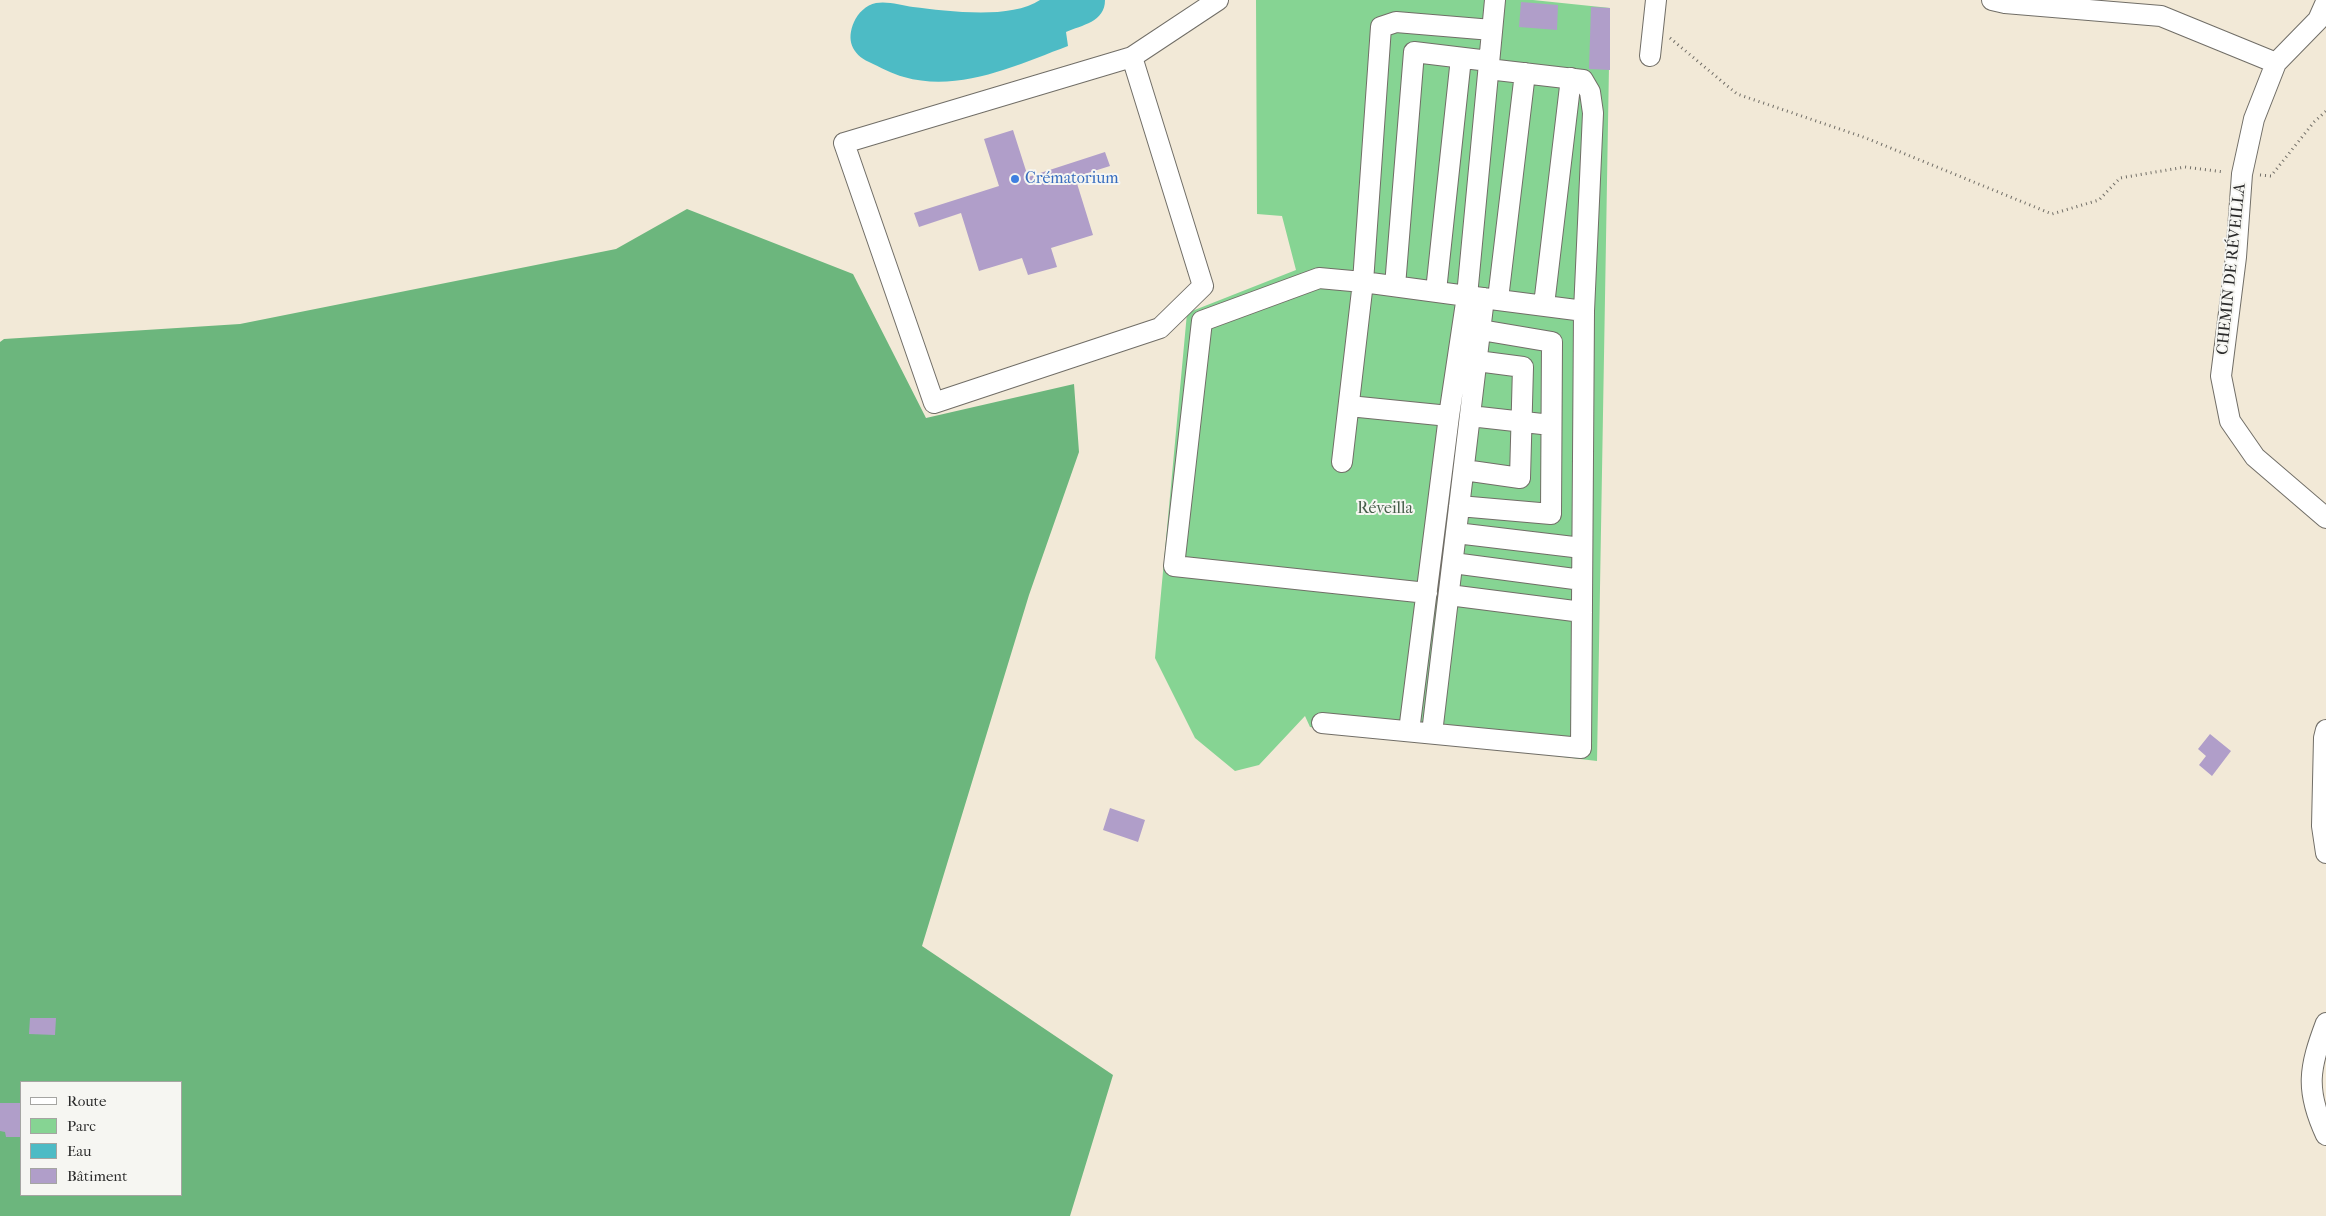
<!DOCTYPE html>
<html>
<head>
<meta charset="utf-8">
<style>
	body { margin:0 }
	#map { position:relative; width:2326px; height:1216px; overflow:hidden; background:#f2e9d7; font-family:"IM FELL French Canon",serif }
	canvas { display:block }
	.legend { position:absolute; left:20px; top:1081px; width:162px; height:115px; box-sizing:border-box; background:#f6f6f2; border:1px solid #a5a5a2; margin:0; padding:6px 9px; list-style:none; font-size:15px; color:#2b2b2b }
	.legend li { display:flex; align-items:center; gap:10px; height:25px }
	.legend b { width:25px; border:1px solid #a5a5a2 }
</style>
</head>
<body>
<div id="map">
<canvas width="2326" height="1216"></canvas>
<ul class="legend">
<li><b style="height:6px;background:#fff"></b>Route</li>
<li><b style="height:14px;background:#86d493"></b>Parc</li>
<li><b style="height:14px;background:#4dbbc5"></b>Eau</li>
<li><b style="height:14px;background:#b09ec9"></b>Bâtiment</li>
</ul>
</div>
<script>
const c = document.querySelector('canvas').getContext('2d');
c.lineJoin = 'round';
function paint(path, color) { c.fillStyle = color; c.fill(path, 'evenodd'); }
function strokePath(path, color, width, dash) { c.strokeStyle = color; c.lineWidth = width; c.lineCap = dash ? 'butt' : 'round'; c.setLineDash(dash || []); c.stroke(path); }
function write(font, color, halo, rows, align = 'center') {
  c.font = font + ' "IM FELL French Canon",serif'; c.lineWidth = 4; c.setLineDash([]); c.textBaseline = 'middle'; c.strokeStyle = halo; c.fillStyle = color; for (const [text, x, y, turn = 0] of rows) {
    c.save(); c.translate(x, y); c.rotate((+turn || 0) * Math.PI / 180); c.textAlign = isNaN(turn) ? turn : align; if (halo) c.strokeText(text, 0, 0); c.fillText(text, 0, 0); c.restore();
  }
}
const green = new Path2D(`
	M1256,0h277l77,8 -13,753 -287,-34 -5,-11 -46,49 -24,6 -40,-33 -40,-80 32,-345 109,-43 -14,-54 -25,-2z`);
const forest = new Path2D(`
	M687,209l166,65 73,144 148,-34 5,68 -50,143 -107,351 191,129 -43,141h-1070v-874l4,-3 236,-15 376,-75zM21,1082h160v113h-160z`);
const water = new Path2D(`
	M1040,0h65c0,22 -23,25 -39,32l2,14c-51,19 -109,47 -164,31 -12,-3 -24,-10 -35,-15 -17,-8 -23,-22 -15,-40 4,-9 12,-17 22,-19 11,-2 26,2 37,4 34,4 97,13 127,-7z`);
const building = new Path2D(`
	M1521,2l37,3 -1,25 -38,-3z
	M1591,7l19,1v62l-21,-1z
	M1013,130l15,47 77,-25 5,14 -35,11 18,58 -42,13 6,19 -29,8 -6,-17 -43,13 -18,-58 -42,14 -5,-14 85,-27 -15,-47z
	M2210,734l21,17 -19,25 -13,-11 7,-9 -8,-7z
	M1110,808l35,12 -7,22 -35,-12z
	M30,1018h26l-1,17 -26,-1z
	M0,1103h21l-1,34h-14l-1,-5 -5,-1z`);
const path = new Path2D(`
	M1670,38l67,56 129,44 186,76 47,-14 21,-22 65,-11 39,5
	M2260,175l11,1 43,-54 12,-11`);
const minor = new Path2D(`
	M1992,0l13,3 156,13 115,47
	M2326,2l-8,18 -42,43 -22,56 -12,55 -6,83 -15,119 9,45 25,36 71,61
	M1650,56l6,-56
	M1132,57l71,229 -43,42 -226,75 -90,-260 288,-86 86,-57
	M1488,69l95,11 7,12 3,21 -9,198 -117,-15 28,-296
	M1395,286l19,-234 75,9
	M1436,291l25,-233
	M1498,299l27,-226
	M1544,305l27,-227
	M1349,406l100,10
	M1470,416l81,9
	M1342,462l21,-180 -44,-4 -117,43 -28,245 253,27
	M1464,470l56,8 3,-111 -46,-6
	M1459,506l92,8 1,-172 -71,-12
	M1456,533l126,15
	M1453,563l129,17
	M1449,595l133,17
	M1322,723l259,25 3,-437
	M2326,730l-2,8 -2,88 4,27
	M1409,731l40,-315 18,-120 -104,-14 18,-255 15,-5 96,8
	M1432,733l52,-435
	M2326,1023c-17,45 -21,67 0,112`);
const markers = [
	[1015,179,5,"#3f7fe0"]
];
const shopNames = [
	["Crématorium",1025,179]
];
const streetNames = [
	["CHEMIN DE RÉVEILLA",2232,269,-84]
];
const parkNames = [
	["Réveilla",1385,509]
];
paint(green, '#86d493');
paint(forest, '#6cb67d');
paint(water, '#4dbbc5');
paint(building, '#b09ec9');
strokePath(minor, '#716e67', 22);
strokePath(path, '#716e67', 3, [1, 4]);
strokePath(minor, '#fff', 20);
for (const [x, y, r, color] of markers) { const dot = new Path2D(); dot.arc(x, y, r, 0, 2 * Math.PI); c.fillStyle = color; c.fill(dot); strokePath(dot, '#f6f6f2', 2); }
write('16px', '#366cbe', '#f6f6f2', shopNames, 'left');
write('16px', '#2b2b2b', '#f6f6f2', streetNames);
write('16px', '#465e4a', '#f6f6f2', parkNames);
</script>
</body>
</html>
